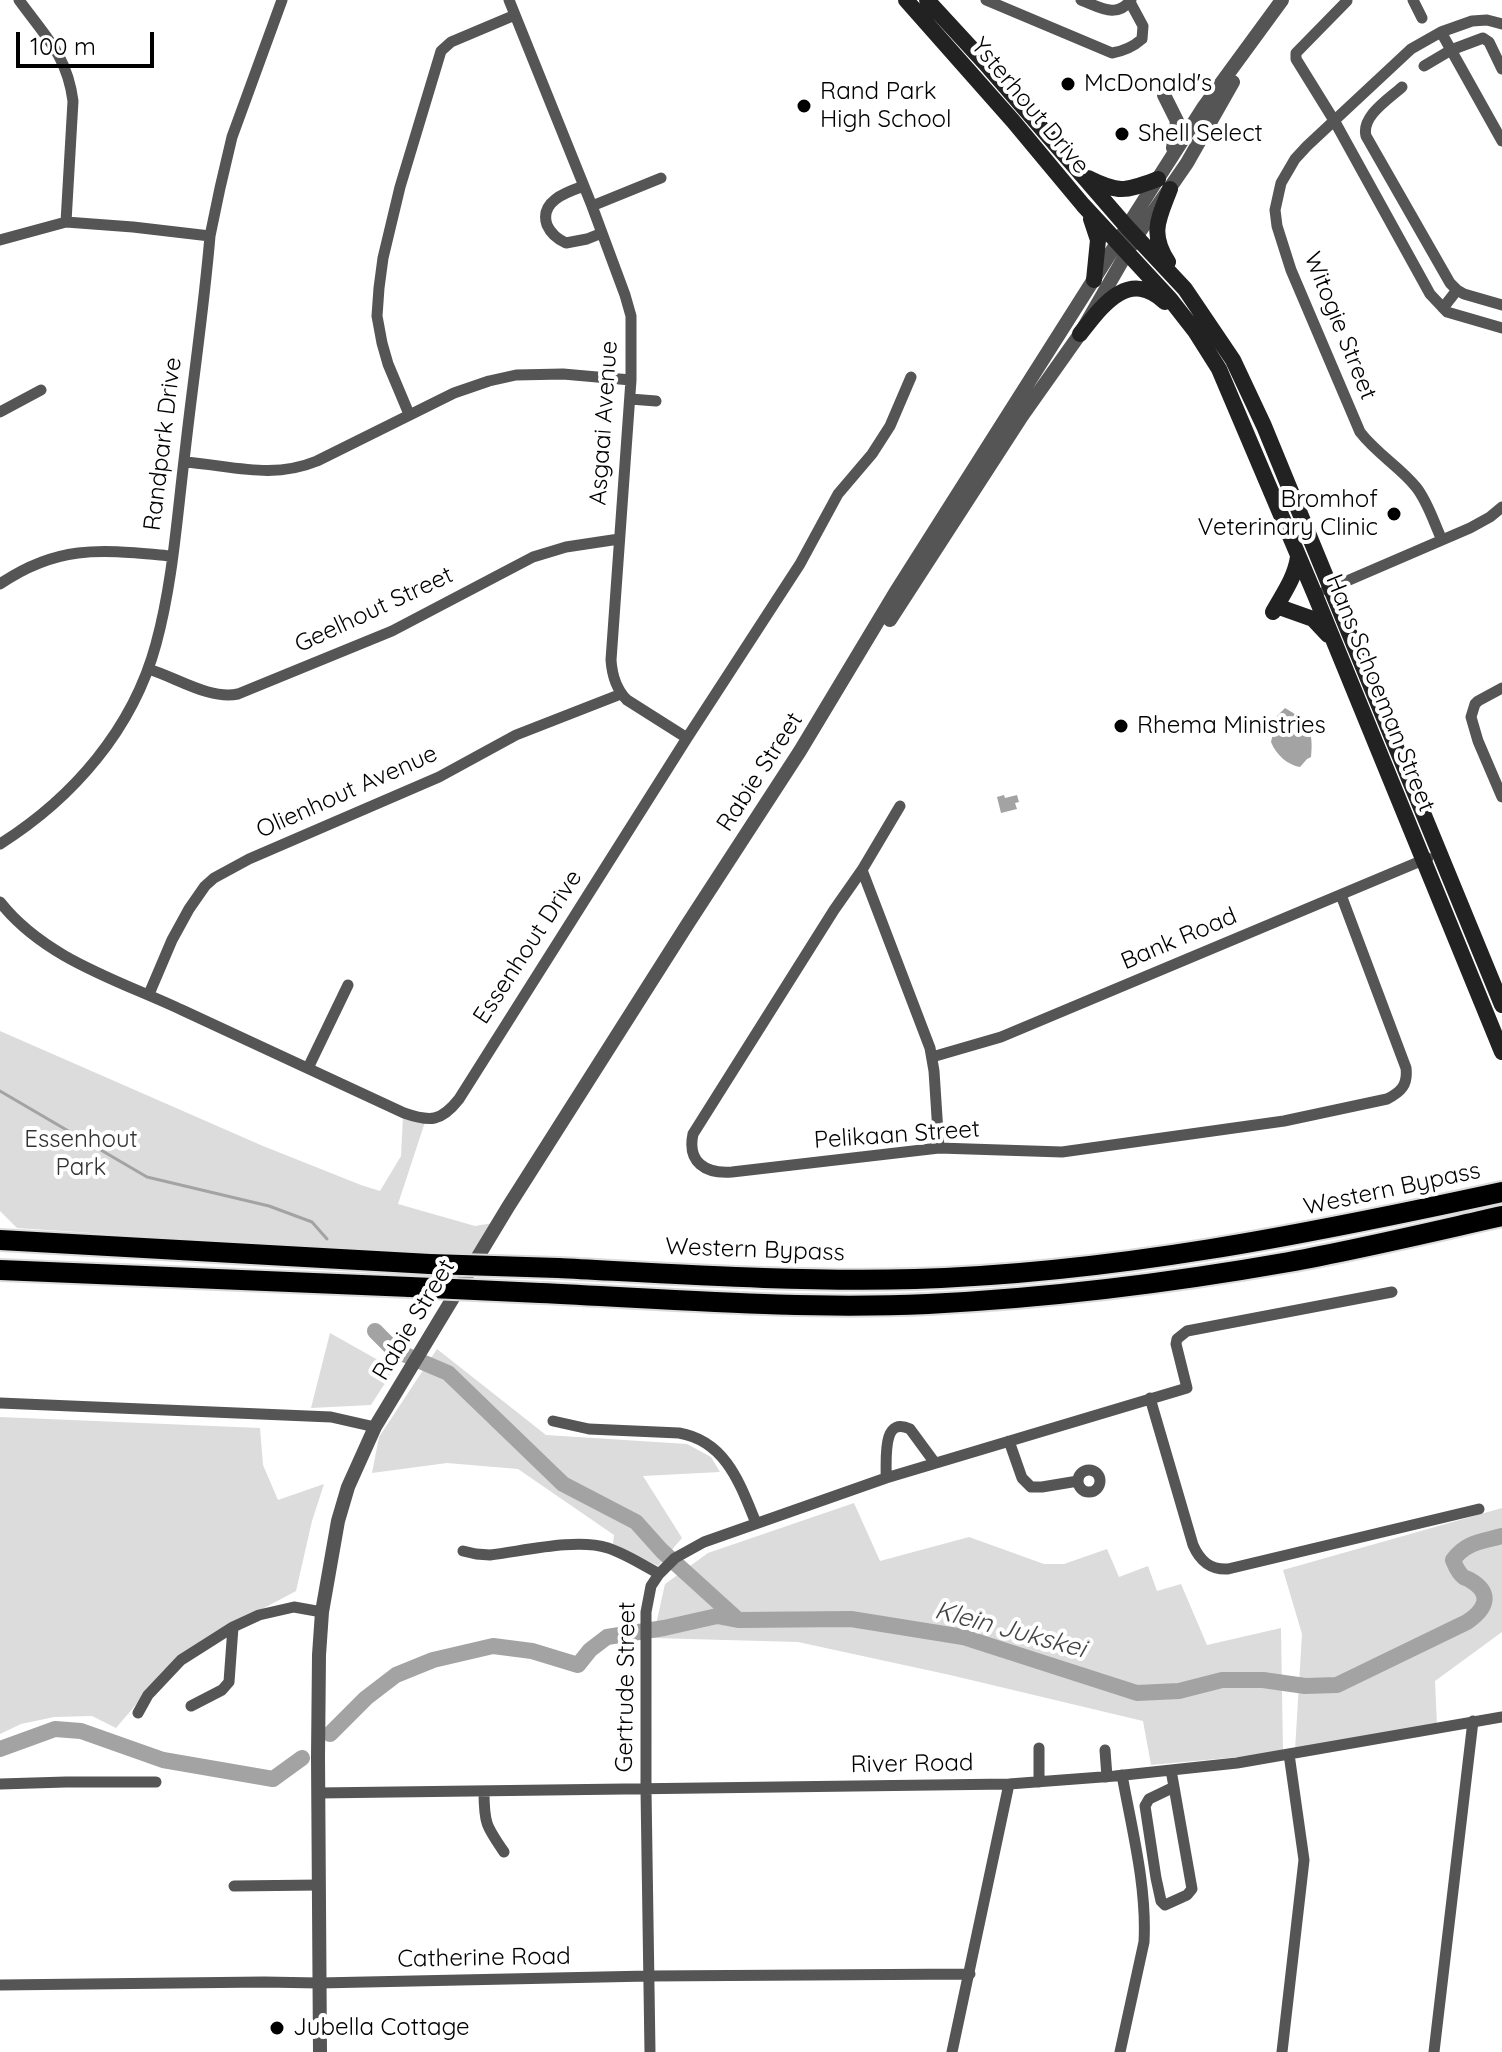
<!DOCTYPE html>
<html>
<head>
<meta charset="utf-8">
<style>
	body { margin:0 }
	#map { position:relative; width:1502px; height:2052px; overflow:hidden; background:#fff; font-family:Quicksand,sans-serif }
	canvas { display:block }
	.scale { position:absolute; left:16px; top:32px; width:138px; height:36px; box-sizing:border-box; border:4px solid #000; border-top:0; padding-left:10px; font-size:24px; line-height:28px; white-space:nowrap; color:#000; -webkit-text-stroke:6px #fff; paint-order:stroke }
</style>
</head>
<body>
<div id="map">
<canvas width="1502" height="2052"></canvas>
<div class="scale">100 m</div>
</div>
<script>
const c = document.querySelector('canvas').getContext('2d');
c.lineJoin = 'round';
function paint(path, color) { c.fillStyle = color; c.fill(path, 'evenodd'); }
function strokePath(path, color, width, dash) { c.strokeStyle = color; c.lineWidth = width; c.lineCap = dash ? 'butt' : 'round'; c.setLineDash(dash || []); c.stroke(path); }
function write(font, color, halo, rows, align = 'center') {
  c.font = font + ' Quicksand,sans-serif'; c.lineWidth = 8; c.setLineDash([]); c.textBaseline = 'middle'; c.strokeStyle = halo; c.fillStyle = color; for (const [text, x, y, turn = 0] of rows) {
    c.save(); c.translate(x, y); c.rotate((+turn || 0) * Math.PI / 180); c.textAlign = isNaN(turn) ? turn : align; if (halo) c.strokeText(text, 0, 0); c.fillText(text, 0, 0); c.restore();
  }
}
const green = new Path2D(`
	M0,1031l263,115 98,39 19,6 21,-35 2,-40 22,6 -27,82 77,22 24,-4 -18,37 -464,-31 -17,-17z
	M330,1333l64,36 -23,36 -60,3z
	M437,1349l109,86 141,9 24,13 9,15 -77,4 39,62 -24,28 -45,-22 1,-9 -96,-66 -71,-6 -75,10 7,-36z
	M0,1417l260,11 3,37 15,35 46,-16 -12,37 -16,70 -75,40 -47,29 -58,68 -24,-12 -38,1 -33,7 -21,10z
	M854,1503l26,58 89,-24 75,27h20l43,-15 12,28 29,-11 9,25 24,-7 26,61 74,-17 2,125 -132,12 -8,-44 -193,-46 -152,-33 -145,-4 12,-54 43,-31z
	M1502,1508v124l-67,49 2,44 -142,25 7,-116 -19,-64z`);
const water = new Path2D(`
	M1285,708c23,13 29,22 26,49l-4,2 -7,8c-12,-2 -24,-12 -29,-25l6,-26z
	M1004,795l1,3 12,-3 2,7 -4,1 2,6 -16,4 -4,-16z`);
const stream = new Path2D(`
	M0,1091l147,86 122,29 43,16 15,17`);
const river = new Path2D(`
	M375,1331l19,19 54,23 115,111 73,38 26,29 75,68
	M330,1734l36,-36 30,-23 37,-15 60,-14 39,5 46,14 12,-15 17,-13 57,-9 53,-12 21,4 113,-1 112,18 174,56 42,-2 43,-11h41l42,6 32,-1 130,-63c18,-12 27,-28 3,-42 -7,-4 -5,0 -11,-8 -3,-4 -4,-7 -6,-12 13,-18 28,-18 49,-24
	M0,1749l55,-20 26,2 82,29 110,19 29,-21`);
const minor = new Path2D(`
	M19,0c26,36 48,55 54,101l-7,121
	M509,0l83,206 33,89 6,21v64l-20,280c1,15 5,29 16,40l60,38
	M986,0l126,53c12,-2 21,-6 30,-14l1,-13 -13,-24
	M1081,0c19,7 35,19 50,0
	M1413,0l9,18
	M1347,1l-51,52v6l39,63 95,172 17,18 55,16
	M1441,32l61,109
	M1424,66l27,-16 32,-12 6,4 13,27
	M1402,87c-13,12 -41,29 -36,49l84,147 7,7
	M584,186c-17,6 -45,15 -37,39 4,9 10,14 19,18l21,-4 15,-6
	M592,206l69,-28
	M0,240l66,-18 67,5 77,9
	M1443,308l14,-18 7,4 38,11
	M630,399l26,2
	M0,412l41,-22
	M409,414l-21,-50 -6,-21 -5,-27 2,-28 4,-30 17,-71 41,-136 10,-9 64,-27
	M184,462c46,3 87,18 133,-1l137,-68 35,-12 27,-6 47,-1 68,6
	M1442,540c-8,-17 -14,-38 -26,-53 -16,-20 -39,-33 -56,-55l-69,-162 -14,-44 -2,-16 6,-27 14,-24 12,-13 104,-97 30,-17 31,-11 15,-1 15,4
	M0,584c60,-41 104,-34 172,-28
	M1326,590l144,-62 20,-11 12,-10
	M148,669c28,8 61,31 90,25l154,-63 141,-74 33,-10 53,-8
	M1502,688l-24,13 -3,3 -4,13 7,24 24,56
	M900,806l-38,64 -28,40 -141,224c-6,28 12,40 39,38l207,-24 123,4 222,-31 103,-22c14,-7 21,-14 19,-31l-65,-173
	M0,844c73,-46 133,-115 156,-200 17,-62 21,-128 29,-192 8,-72 19,-144 25,-216l10,-48 12,-51 50,-137
	M862,870l68,178 4,23 5,77
	M0,902c45,57 118,78 182,108 74,34 148,69 222,103 26,9 37,9 55,-14l228,-361 113,-174 38,-70 34,-40 18,-28 21,-49
	M149,994l23,-54 17,-31 16,-23 9,-8 35,-19 190,-82 77,-42 105,-41
	M932,1057l69,-20 427,-179
	M308,1068l40,-83
	M1150,1398l43,147c7,16 17,25 35,24l251,-60
	M0,1403l331,14 44,10
	M553,1421l36,8 90,4c47,8 61,51 77,90
	M1009,1441l13,37 9,9h11l36,-6
	M1078 1481a11 11 0 1 1 22 0a11 11 0 1 1-22 0Z
	M886,1478c1,-16 -5,-63 24,-49l25,34
	M463,1551l13,3 14,1c34,-4 86,-17 118,-7 18,6 35,17 51,26
	M191,1706l31,-16 7,-8 4,-55
	M138,1713l10,-18 33,-35 52,-33 26,-12 35,-8 28,5
	M1039,1748v34
	M1105,1750l2,27
	M1171,1770l21,119 -5,6 -22,10 -4,-4 -5,-23 -11,-72 4,-7 25,-12
	M0,1784l66,-2h90
	M484,1791c0,32 2,35 20,61
	M318,1793l691,-9 106,-8 122,-13 265,-46
	M234,1886l85,-1
	M0,1985l264,-3 55,1 330,-7 321,-2
	M650,2052l-4,-262v-178l5,-26 8,-12 16,-16 29,-16 182,-64 301,-90 -11,-44 1,-5 10,-8 205,-39
	M952,2052l57,-268
	M1120,2052l24,-110c3,-55 -12,-112 -22,-167
	M1282,2052l22,-192 -15,-106
	M1434,2052l39,-331`);
const tertiary = new Path2D(`
	M1164,95l13,26 -4,27
	M890,620l132,-204 58,-82 56,-97 51,-74 46,-81
	M320,2052l-2,-295 1,-102 3,-43 16,-91 10,-34 27,-60 133,-220 179,-282 113,-174 95,-158 232,-366 76,-119 79,-108`);
const secondary = new Path2D(`
	M906,0l107,121 70,84 87,94 25,32 24,38 96,226 187,457
	M927,0l58,63 142,164 58,62 48,71 31,66 238,579
	M1088,178c32,16 37,13 70,1
	M1091,219l7,21 -4,40
	M1168,262c-19,-29 -9,-44 2,-73
	M1080,334c22,-28 48,-66 85,-32
	M1282,608l31,11 15,16
	M1273,612c10,-18 22,-34 25,-55`);
const motorway = new Path2D(`
	M0,1240l430,24
	M558,1268c119,6 238,14 357,11 199,-6 393,-45 587,-87
	M0,1270l410,17
	M540,1293c129,6 259,17 388,11 120,-6 242,-21 361,-42 71,-13 142,-30 213,-46`);
const motorwayBridge = new Path2D(`
	M430,1264l128,4
	M410,1287l130,6`);
const markers = [
	[1068,84,8,"#000"],
	[804,106,8,"#000"],
	[1122,134,8,"#000"],
	[1394,514,8,"#000"],
	[1121,726,8,"#000"],
	[277,2028,8,"#000"]
];
const poiNames = [
	["McDonald's",1084,84],
	["Rand Park",820,92],
	["High School",820,120],
	["Shell Select",1138,134],
	["Bromhof",1378,500,"right"],
	["Veterinary Clinic",1378,528,"right"],
	["Rhema Ministries",1137,726],
	["Jubella Cottage",293,2028]
];
const streetNames = [
	["Ysterhout Drive",1030,106,50],
	["Witogie Street",1340,326,68],
	["Asgaai Avenue",604,423,-86],
	["Randpark Drive",163,444,-83],
	["Geelhout Street",374,610,-25],
	["Hans Schoeman Street",1380,693,68],
	["Rabie Street",760,772,-57],
	["Olienhout Avenue",347,792,-24],
	["Bank Road",1179,939,-23],
	["Essenhout Drive",528,947,-57],
	["Pelikaan Street",897,1135,-4],
	["Western Bypass",1392,1189,-12],
	["Western Bypass",755,1250,2],
	["Rabie Street",414,1320,-59],
	["Gertrude Street",626,1687,-89],
	["River Road",912,1764,-1],
	["Catherine Road",484,1958,-1]
];
const parkNames = [
	["Essenhout",81,1140],
	["Park",81,1168]
];
const waterNames = [
	["Klein Jukskei",1010,1630,15]
];
paint(green, '#dcdcdc');
paint(water, '#a3a3a3');
strokePath(stream, '#a3a3a3', 3);
strokePath(river, '#a3a3a3', 16);
strokePath(motorway, '#dbdbdb', 24);
strokePath(minor, '#555', 11);
strokePath(tertiary, '#555', 14);
strokePath(secondary, '#222', 16);
strokePath(motorway, '#000', 20);
strokePath(motorwayBridge, '#dbdbdb', 24, []);
strokePath(motorwayBridge, '#000', 20);
for (const [x, y, r, color] of markers) { const dot = new Path2D(); dot.arc(x, y, r, 0, 2 * Math.PI); c.fillStyle = color; c.fill(dot); strokePath(dot, '#fff', 3); }
write('24px', '#000', '#fff', poiNames, 'left');
write('24px', '#000', '#fff', streetNames);
write('24px', '#333', '#fff', parkNames);
write('italic 26px', '#444', '#fff', waterNames);
</script>
</body>
</html>
